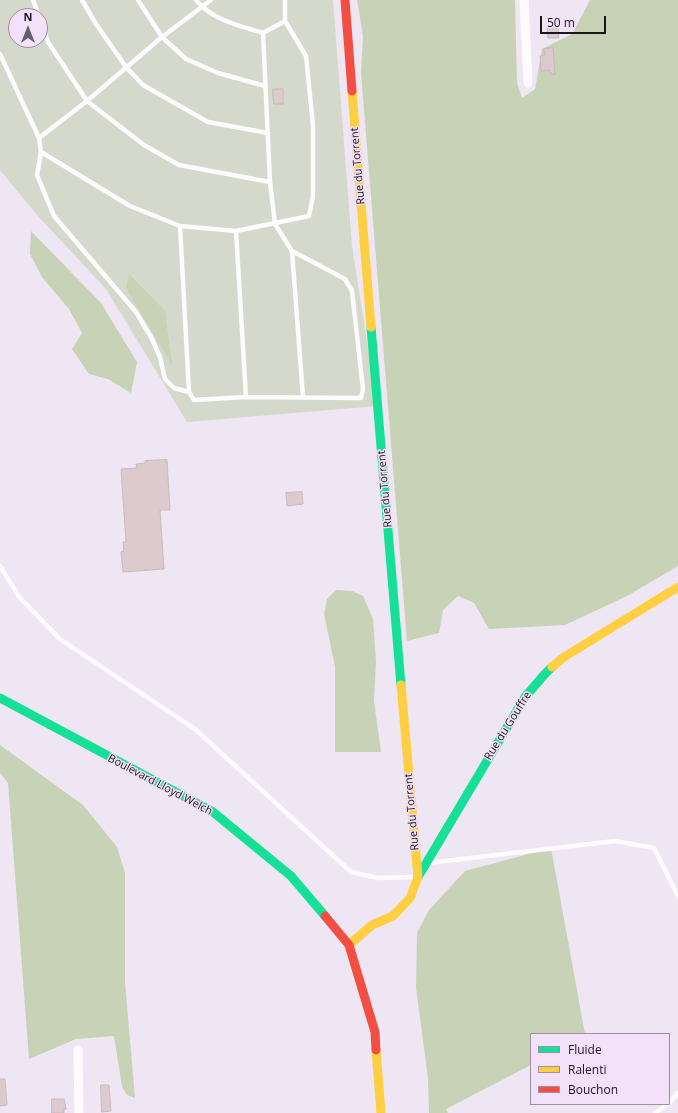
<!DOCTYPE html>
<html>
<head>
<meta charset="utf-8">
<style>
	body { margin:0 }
	#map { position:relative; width:678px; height:1113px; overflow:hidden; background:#efe6f3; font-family:"Open Sans",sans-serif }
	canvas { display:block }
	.legend { position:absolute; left:530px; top:1033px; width:140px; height:72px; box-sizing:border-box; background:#f2e1f8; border:1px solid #9c90a1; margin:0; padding:5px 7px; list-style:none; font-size:12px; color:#1b161e }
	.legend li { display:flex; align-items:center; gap:8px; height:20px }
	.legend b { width:20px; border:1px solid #9c90a1 }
	.north { position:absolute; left:8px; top:8px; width:40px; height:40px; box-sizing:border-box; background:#f2e1f8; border:1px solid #9c90a1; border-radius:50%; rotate:0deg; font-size:11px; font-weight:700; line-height:16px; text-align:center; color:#1b161e }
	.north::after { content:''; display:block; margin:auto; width:14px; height:18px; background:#655f69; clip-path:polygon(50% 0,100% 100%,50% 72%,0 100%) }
	.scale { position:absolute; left:540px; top:16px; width:66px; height:18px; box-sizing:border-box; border:2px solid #1b161e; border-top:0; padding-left:5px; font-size:12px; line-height:14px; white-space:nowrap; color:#1b161e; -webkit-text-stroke:3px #f2e1f8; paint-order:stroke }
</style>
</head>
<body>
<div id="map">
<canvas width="678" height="1113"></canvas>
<ul class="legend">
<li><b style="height:5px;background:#16e098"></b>Fluide</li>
<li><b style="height:5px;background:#ffcf43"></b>Ralenti</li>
<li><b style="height:5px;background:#f24e42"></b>Bouchon</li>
</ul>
<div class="north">N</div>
<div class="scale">50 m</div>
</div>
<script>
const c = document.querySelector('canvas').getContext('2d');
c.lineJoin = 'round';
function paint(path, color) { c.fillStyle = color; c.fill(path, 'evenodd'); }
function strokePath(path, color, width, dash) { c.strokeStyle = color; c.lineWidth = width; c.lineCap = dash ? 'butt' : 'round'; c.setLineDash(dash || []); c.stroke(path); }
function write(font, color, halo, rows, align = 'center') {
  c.font = font + ' "Open Sans",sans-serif'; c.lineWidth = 3; c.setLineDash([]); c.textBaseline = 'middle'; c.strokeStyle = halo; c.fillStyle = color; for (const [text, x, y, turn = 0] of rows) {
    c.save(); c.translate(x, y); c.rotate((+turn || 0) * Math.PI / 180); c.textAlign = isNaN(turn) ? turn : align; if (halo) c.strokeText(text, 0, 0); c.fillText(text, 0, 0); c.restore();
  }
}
const green = new Path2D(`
	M0,0h333l19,246 25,160 -190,16 -81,-133 -69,-74 -37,-45zM16,16h24v24h-24z`);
const forest = new Path2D(`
	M357,0h158l2,83 5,15 13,-9 7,-40 30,-15 18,-34h88v566l-51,30 -62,29 -76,4 -15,-26 -16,-7 -15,14 -4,23 -32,8 -46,-568 2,-37z
	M31,231l70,72 36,59 -6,31 -23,-14 -19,-5 -17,-25 10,-16 -13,-24 -27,-32 -12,-23z
	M129,274l36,37 7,54 -46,-77z
	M336,590l16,1 11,5 10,23 3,42 -2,40 7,51h-46v-85l-11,-53 3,-15z
	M0,745l83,60 34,42 8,26v109l10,116 -8,-3 -5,-8 -8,-51 -38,3 -47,20 -21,-276 -8,-10z
	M551,848l34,186h-54v31l-85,44 2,4h-19l-1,-35 -12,-90 1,-55 12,-23 36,-39z`);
const building = new Path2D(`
	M558,28l1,10h-11l-1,-9z
	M553,48l2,26h-4l-1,-4 -9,1 -1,-15 5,-1 -1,-6z
	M273,89h10v15h-9z
	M167,460l3,50h-10l4,59 -41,3 -2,-20 3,-1 -1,-9h3l-5,-73 16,-1 -1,-4 9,-1v-2z
	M302,492l1,12 -16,2 -1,-13z
	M0,1079h5l2,26 -7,1z
	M101,1085h8l2,26 -9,1z
	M52,1099h12l2,10h-2v4h-12z`);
const lane = new Path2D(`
	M33,0l6,16
	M82,0l14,24 30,43 17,18 65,37 60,11
	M138,0l24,37 24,22 32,14 47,13
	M196,0c16,20 44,26 67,33l22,-12
	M40,19l8,23 39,59 57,44 35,20 91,17
	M263,33l7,149 5,42 17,27 11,146
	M0,54l39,84 2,14 89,54 50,20 56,5 73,-15 4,-20v-71l-7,-69 -21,-35v-21
	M39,138l48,-37 75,-64 49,-37
	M41,152l-4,23 17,41 82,96 15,25 9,20 5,22 9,9 15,4
	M180,226l9,166 5,8 52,-3 115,1 2,-9 -11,-98 -7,-12 -53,-28
	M236,231l10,166
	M0,566l20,32 40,41 135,90 156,143 27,6 38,-1
	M428,863l187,-22 39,7 24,48
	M669,1103l9,-10
	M655,1113l13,-9`);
const street = new Path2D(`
	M524,0l4,83
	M78,1050l1,63`);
const fast = new Path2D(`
	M371,327l30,358
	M0,698l213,114 78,64 34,40
	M418,877l107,-180 19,-22 8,-8`);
const slow = new Path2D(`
	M352,91l19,236
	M552,667l12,-10 114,-70
	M349,945l23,-20 21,-9 17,-18 8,-21 -17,-192
	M376,1050l5,63`);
const jam = new Path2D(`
	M345,0l7,91
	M325,916l24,29 26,87 1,18`);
const streetNames = [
	["Rue du Torrent",358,166,-95],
	["Rue du Torrent",385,489,-95],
	["Rue du Gouffre",508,726,-58],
	["Boulevard Lloyd Welch",160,785,28],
	["Rue du Torrent",412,812,-95]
];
paint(green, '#d5d9cb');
paint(forest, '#c8d2b6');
paint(building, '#dccacc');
strokePath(building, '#c5bbbf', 1);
strokePath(lane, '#fdfbfd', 4.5);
strokePath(street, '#fdfbfd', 9);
strokePath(fast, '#16e098', 9);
strokePath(slow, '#ffcf43', 9);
strokePath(jam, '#f24e42', 9);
write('11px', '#1b161e', '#f2e1f8', streetNames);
</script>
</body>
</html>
